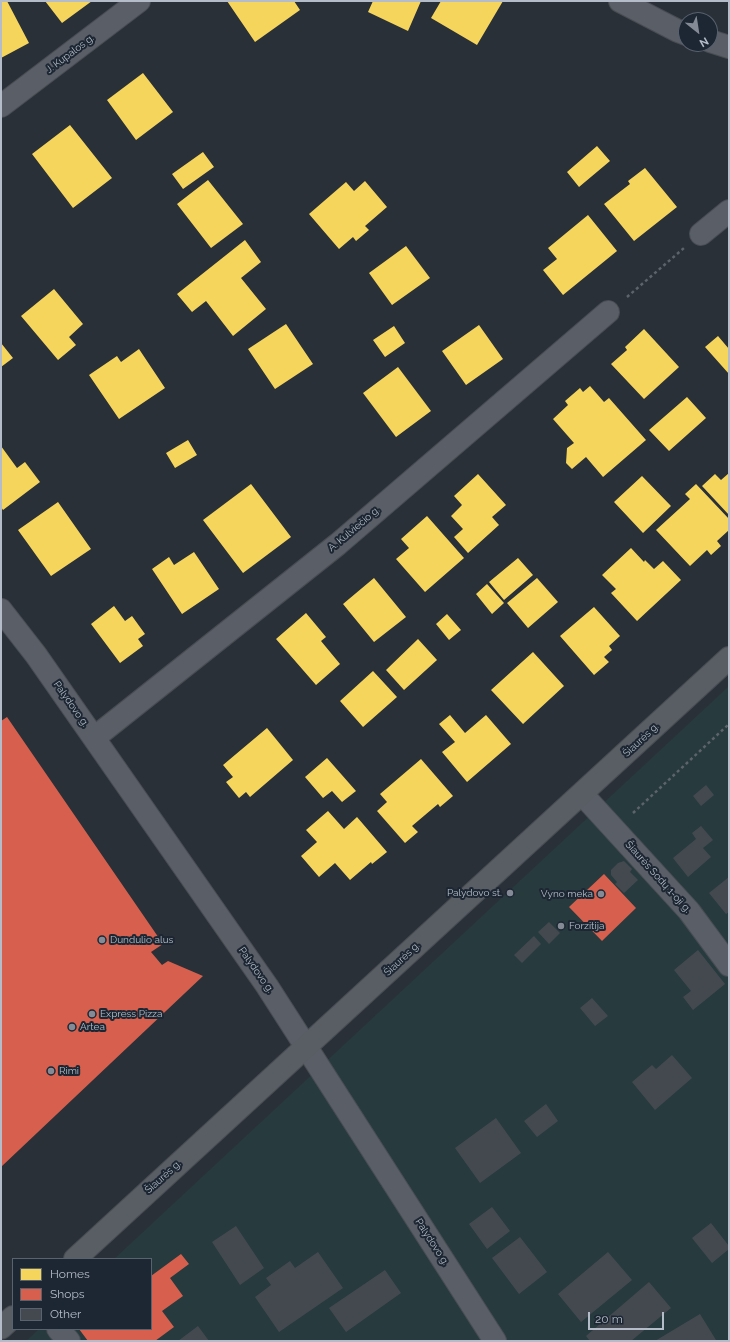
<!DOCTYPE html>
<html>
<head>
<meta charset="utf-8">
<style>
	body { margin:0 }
	#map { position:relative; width:730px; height:1342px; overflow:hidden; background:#2a3038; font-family:Raleway,sans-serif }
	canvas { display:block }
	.frame { position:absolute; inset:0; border:2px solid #b4bcc9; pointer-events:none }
	.legend { position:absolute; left:12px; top:1258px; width:140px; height:72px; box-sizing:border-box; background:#1d2633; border:1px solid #59626f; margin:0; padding:5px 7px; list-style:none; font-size:12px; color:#b4bcc9 }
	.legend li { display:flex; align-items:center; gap:8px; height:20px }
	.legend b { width:20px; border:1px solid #59626f }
	.north { position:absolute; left:678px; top:12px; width:40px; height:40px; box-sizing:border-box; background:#1d2633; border:1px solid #59626f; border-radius:50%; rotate:150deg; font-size:11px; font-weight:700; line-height:16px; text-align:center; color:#b4bcc9 }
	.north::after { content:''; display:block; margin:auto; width:14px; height:18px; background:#848b96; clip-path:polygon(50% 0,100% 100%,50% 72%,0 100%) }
	.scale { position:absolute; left:588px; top:1312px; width:76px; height:18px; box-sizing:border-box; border:2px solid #b4bcc9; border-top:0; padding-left:5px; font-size:12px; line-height:14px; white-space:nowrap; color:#b4bcc9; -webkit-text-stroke:3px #1d2633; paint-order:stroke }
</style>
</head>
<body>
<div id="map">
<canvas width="730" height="1342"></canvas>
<div class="frame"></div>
<ul class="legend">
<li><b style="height:11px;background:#f6d55c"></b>Homes</li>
<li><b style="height:11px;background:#d6604d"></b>Shops</li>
<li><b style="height:11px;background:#444950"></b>Other</li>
</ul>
<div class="north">N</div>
<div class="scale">20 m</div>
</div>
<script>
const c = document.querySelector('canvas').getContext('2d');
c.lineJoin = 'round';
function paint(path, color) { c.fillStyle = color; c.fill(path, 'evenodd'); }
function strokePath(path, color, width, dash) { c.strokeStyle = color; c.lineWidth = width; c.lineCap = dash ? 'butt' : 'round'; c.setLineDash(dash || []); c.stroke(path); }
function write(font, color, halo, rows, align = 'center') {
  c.font = font + ' Raleway,sans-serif'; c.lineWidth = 4; c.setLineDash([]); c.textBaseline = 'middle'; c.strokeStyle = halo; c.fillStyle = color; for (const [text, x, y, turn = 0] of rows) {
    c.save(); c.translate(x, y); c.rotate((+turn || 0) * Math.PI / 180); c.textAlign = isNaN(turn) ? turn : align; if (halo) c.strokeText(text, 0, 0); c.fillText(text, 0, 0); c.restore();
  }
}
const green = new Path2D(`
	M729,686v655h-703l13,-12h112v-70h-37z`);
const homes = new Path2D(`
	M1,1h6l22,42 -28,15z
	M45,1h47l-30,22z
	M227,1h67l6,9 -45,32z
	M373,1h48l-13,30 -40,-19z
	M441,1h62l-26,44 -46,-27z
	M143,73l30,39 -37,28 -29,-40z
	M70,125l42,53 -39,30 -41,-54z
	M597,146l13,15 -31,26 -12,-15z
	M203,152l11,15 -31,22 -11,-15z
	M645,168l32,39 -43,34 -30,-37 26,-20 -2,-3z
	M208,180l35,44 -32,24 -34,-44z
	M365,181l22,26 -22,19 4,4 -13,11 -3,-4 -14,12 -30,-35 37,-32 8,9z
	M588,215l29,36 -54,44 -20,-25 14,-11 -9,-11z
	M245,240l16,22 -20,16 25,31 -33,27 -27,-35 -14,11 -15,-18z
	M406,246l24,32 -38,27 -23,-32z
	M54,289l29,35 -14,13 7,8 -18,15 -37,-44z
	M286,324l27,40 -38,25 -27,-40z
	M479,325l24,34 -37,26 -24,-34z
	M394,326l11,17 -20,14 -12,-17z
	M644,329l35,38 -35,32 -33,-35 16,-14 -2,-3z
	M718,336l11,13v25l-24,-27z
	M1,343l12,15 -12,9z
	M139,349l26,39 -46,31 -30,-44 28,-19 4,6z
	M398,367l33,44 -35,26 -33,-44z
	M590,386l14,16 5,-4 37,42 -43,37 -17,-20 -14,12 -6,-6 1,-15 7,-5 -21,-24 15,-14 -3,-4 15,-13 3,4z
	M687,397l19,21 -37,33 -20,-21z
	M188,440l9,15 -22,13 -9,-15z
	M1,446l16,22 8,-6 15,20 -37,28 -2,-3z
	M729,473v42l-27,-29 13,-12 6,6z
	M478,474l28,31 -14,12 7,8 -31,28 -14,-16 9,-8 -12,-13 11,-11 -8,-9z
	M642,476l29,30 -28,27 -29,-31z
	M251,484l40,53 -48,36 -40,-53z
	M696,484l33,35v11l-12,11 4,5 -10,9 -4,-5 -17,16 -34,-36 34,-31 -5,-5z
	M58,502l33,47 -40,27 -33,-46z
	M427,516l37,42 -39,34 -29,-33 13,-11 -8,-9z
	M631,548l13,14 1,-2 9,9 9,-8 18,19 -44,41 -26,-28 5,-4 -14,-14z
	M194,552l25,37 -37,25 -30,-45 17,-12 5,8z
	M518,558l15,17 -29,25 -15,-18z
	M374,578l32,39 -32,25 -31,-38z
	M537,578l21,24 -30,26 -21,-25z
	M487,584l17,19 -12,11 -16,-20z
	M114,606l11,15 7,-5 13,18 -7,5 5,7 -23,17 -29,-39z
	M594,607l26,29 -11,10 3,4 -8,7 5,5 -15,13 -34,-39z
	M306,613l20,24 -5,4 19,23 -24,21 -40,-46z
	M447,614l14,16 -12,10 -13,-16z
	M418,639l19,21 -33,30 -18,-20z
	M533,652l31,34 -41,38 -32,-34z
	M373,671l24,26 -34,30 -23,-26z
	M450,715l15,18 21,-18 25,29 -44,38 -25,-30 13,-10 -16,-18z
	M267,728l26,32 -43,37 -4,-5 -7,6 -13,-16 7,-5 -10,-12z
	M327,758l29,33 -14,11 -10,-11 -9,7 -18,-21z
	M421,759l32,37 -13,11 -2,-3 -26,22 6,6 -13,11 -28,-32 10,-9 -7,-8z
	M328,811l16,18 13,-12 30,35 -15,12 -1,-2 -21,18 -15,-17 -16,14 -18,-21 16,-14 -11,-12z`);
const shops = new Path2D(`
	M7,717l156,227 -12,8 11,13 6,-4 35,15 -202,191v-446z
	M604,874l32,34 -34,33 -33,-34z
	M181,1254l8,10 -19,14 13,18 -21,15 12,16 -19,14h-67l-9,-12h72v-53z`);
const building = new Path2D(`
	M706,785l8,10 -13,11 -8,-10z
	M701,826l12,14 -10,8 8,9 -23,20 -15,-19 23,-19 -4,-6z
	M624,861l8,8 -2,3 8,8 -14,13 -9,-9 2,-2 -6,-7v-5l7,-7z
	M729,877v35l-3,2 -17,-21z
	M549,922l11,11 -11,11 -11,-12z
	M534,936l7,8 -19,19 -8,-8z
	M698,950l27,34 -32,26 -10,-13 8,-6 -17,-21z
	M592,998l16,18 -13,10 -15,-18z
	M672,1055l20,23 -37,32 -23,-28 20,-17 4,4z
	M546,1104l12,17 -21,16 -13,-16z
	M496,1118l25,35 -41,30 -25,-35z
	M492,1207l18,24 -23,18 -18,-25z
	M711,1223l18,23v3l-17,14 -20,-25z
	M236,1226l28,42 -24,17 -28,-43z
	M520,1237l27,35 -28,22 -27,-36z
	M318,1252l25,36 -64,44 -24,-35 16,-12 -5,-7 24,-17 5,7z
	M608,1252l24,28 -51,42 -23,-28z
	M385,1270l16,23 -55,39 -17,-24z
	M649,1282l22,26 -40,33h-41l-4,-5z
	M700,1314l16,26 -61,1z
	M198,1326l11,15h-31z`);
const path = new Path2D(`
	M627,297l57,-49
	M633,813l96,-89`);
const street = new Path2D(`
	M620,1l58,30 8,3
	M710,41l19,6
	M1,106l138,-105
	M701,234l28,-23
	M1,610l35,45 231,331 228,355
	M94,738l244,-194 270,-232
	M582,794l107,117 40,54
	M58,1329l11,12`);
const secondary = new Path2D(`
	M75,1259l654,-601
	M1,1328l12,-11`);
const markers = [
	[510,893,4,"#848b96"],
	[601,894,4,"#848b96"],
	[561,926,4,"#848b96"],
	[102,940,4,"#848b96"],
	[92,1014,4,"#848b96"],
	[72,1027,4,"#848b96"],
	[51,1071,4,"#848b96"]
];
const streetNames = [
	["J. Kupalos g.",70,54,-37],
	["A. Kulviečio g.",354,529,-40],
	["Palydovo g.",71,704,55],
	["Šiaurės g.",641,740,-43],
	["Šiaurės Sodų 1-oji g.",658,877,48],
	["Šiaurės g.",402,959,-43],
	["Palydovo g.",256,970,55],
	["Šiaurės g.",163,1177,-42],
	["Palydovo g.",432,1242,57]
];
const poiNames = [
	["Palydovo st.",502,893,"right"],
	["Vyno meka",593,894,"right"],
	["Forzitija",569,926],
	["Dundulio alus",110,940],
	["Express Pizza",100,1014],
	["Artea",80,1027],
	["Rimi",59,1071]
];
paint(green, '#273a3e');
paint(homes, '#f6d55c');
paint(shops, '#d6604d');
paint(building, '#444950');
strokePath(street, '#484c53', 24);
strokePath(secondary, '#484c53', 24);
strokePath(path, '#5d636a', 2.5, [3, 3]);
strokePath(street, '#5a5e66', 22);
strokePath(secondary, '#595d64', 22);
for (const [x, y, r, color] of markers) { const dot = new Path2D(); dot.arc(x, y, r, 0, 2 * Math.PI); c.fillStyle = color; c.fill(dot); strokePath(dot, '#1d2633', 1.5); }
write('10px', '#b4bcc9', '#1d2633', streetNames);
write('10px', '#b4bcc9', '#1d2633', poiNames, 'left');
</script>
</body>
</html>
